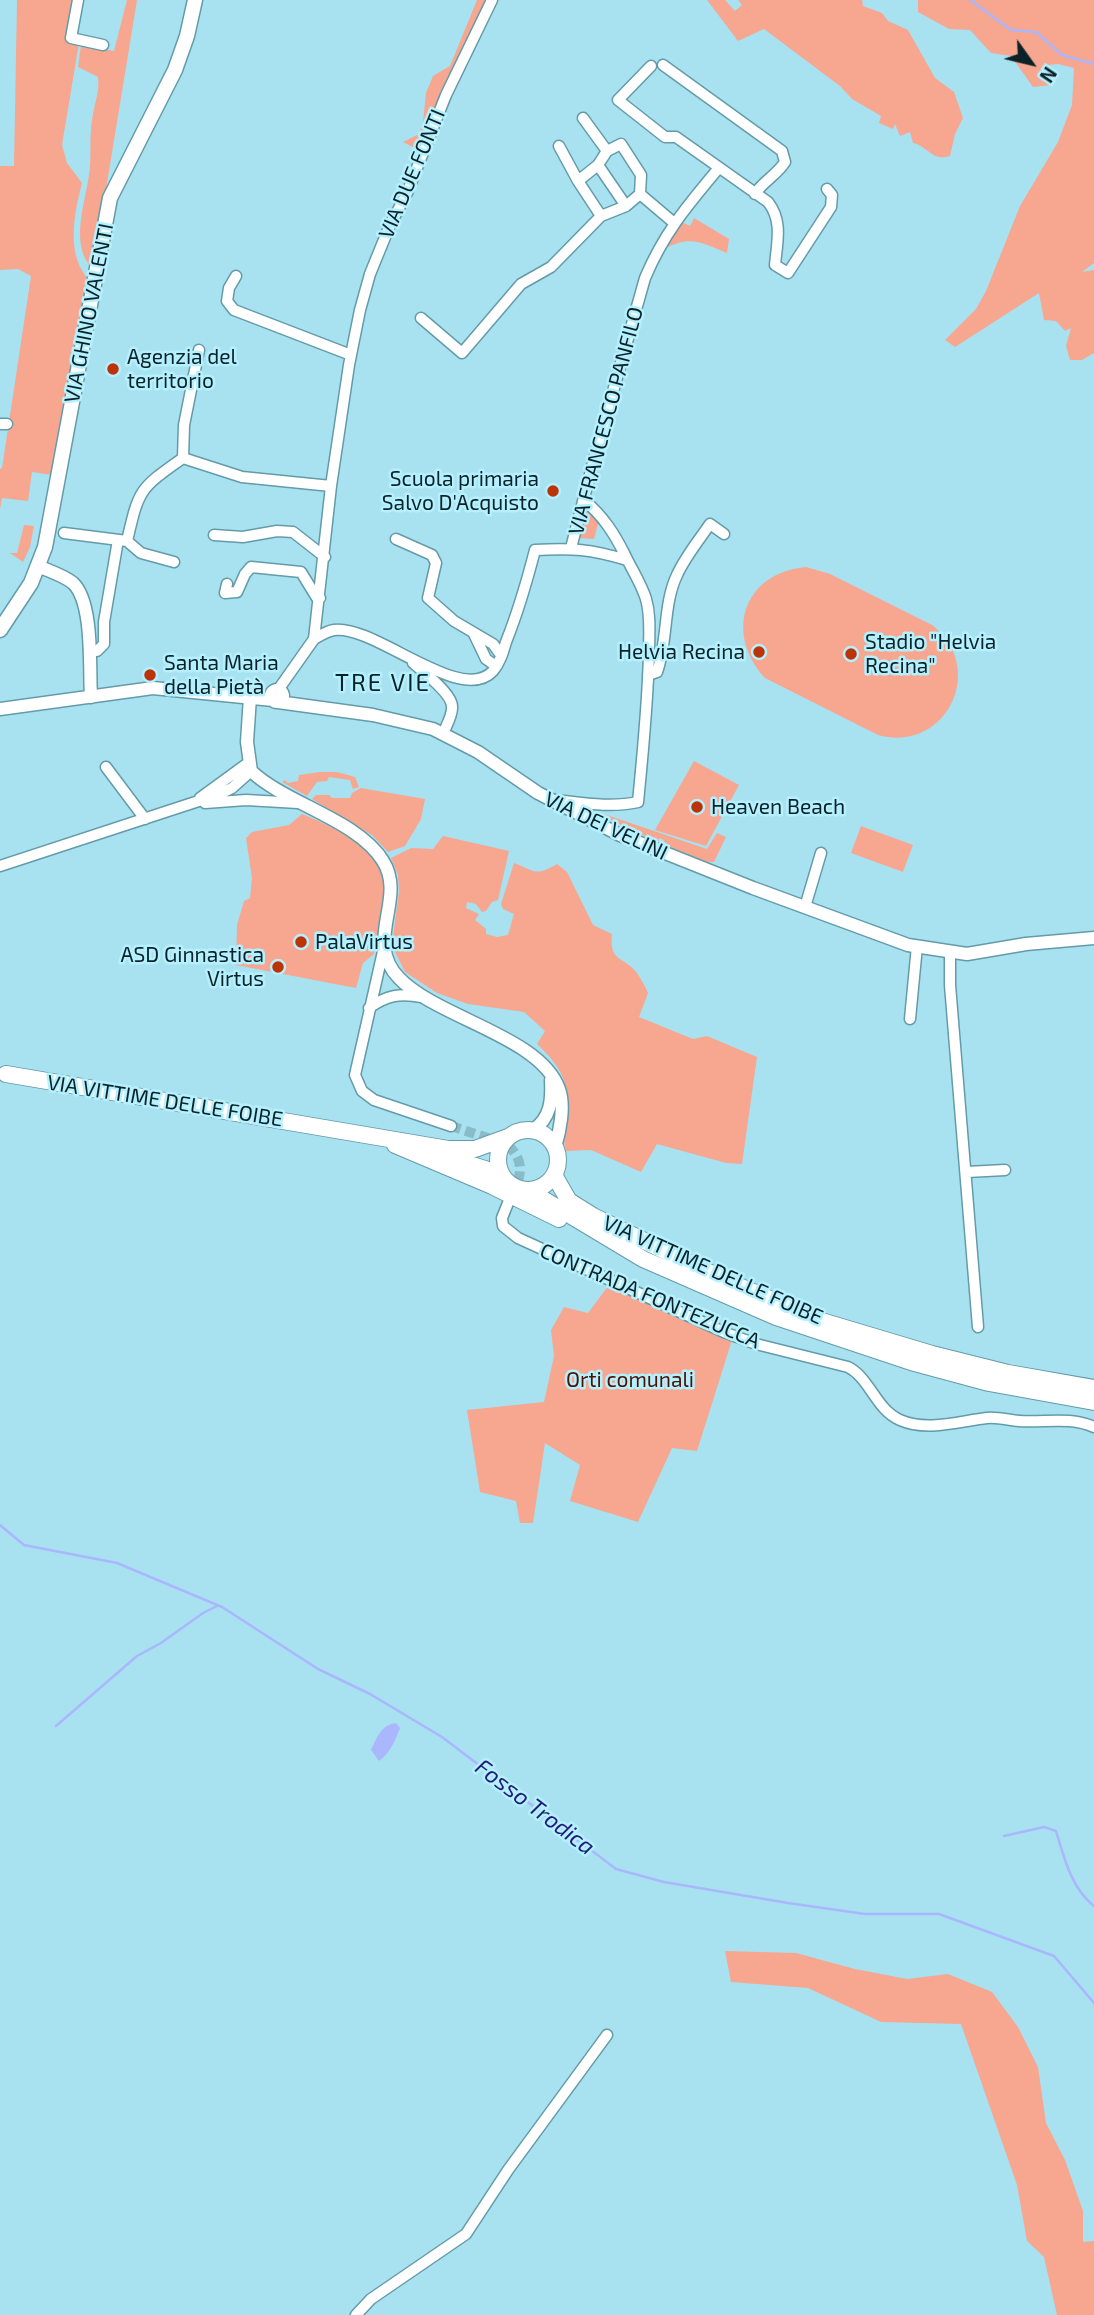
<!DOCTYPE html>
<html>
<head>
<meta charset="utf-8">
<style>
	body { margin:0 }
	#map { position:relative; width:1094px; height:2315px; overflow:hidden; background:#a8e2f1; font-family:"Exo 2",sans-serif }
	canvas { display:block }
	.north { position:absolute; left:996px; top:28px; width:70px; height:70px; -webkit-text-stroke:5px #b5f0ff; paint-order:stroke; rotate:124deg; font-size:19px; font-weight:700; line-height:28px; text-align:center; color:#0b2328 }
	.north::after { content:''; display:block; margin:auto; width:24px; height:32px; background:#0b2328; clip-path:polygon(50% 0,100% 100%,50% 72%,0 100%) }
</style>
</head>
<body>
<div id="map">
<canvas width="1094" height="2315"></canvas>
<div class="north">N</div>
</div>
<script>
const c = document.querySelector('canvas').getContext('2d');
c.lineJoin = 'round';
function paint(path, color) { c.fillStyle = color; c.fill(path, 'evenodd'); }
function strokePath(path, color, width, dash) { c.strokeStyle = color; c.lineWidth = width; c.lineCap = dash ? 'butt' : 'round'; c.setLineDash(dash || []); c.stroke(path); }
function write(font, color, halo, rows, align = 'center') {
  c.font = font + ' "Exo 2",sans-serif'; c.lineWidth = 5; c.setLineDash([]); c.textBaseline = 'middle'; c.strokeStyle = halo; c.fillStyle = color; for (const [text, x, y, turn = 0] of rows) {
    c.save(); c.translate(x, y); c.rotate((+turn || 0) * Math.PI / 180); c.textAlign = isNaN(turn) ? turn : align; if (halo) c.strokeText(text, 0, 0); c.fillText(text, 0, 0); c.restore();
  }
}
const green = new Path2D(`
	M17,0h55l-2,39 9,4 -17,102 5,18 15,20c-8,31 -17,74 9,99l-39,193 -20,-3 -4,29 -26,-3 -2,11v-40l2,-1 29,-192 -13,-7 -18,1v-104h14z
	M127,0h10l-44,269c-24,-23 -8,-65 -4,-94 3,-18 0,-37 3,-55 2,-16 8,-28 6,-43l-20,-10 3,-22 33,6z
	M477,0h11l-67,151 -18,-9 16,-8 4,-12 3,-29 7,-17 17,-10z
	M707,0h18l10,11 7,-6 -4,-5h124l1,6 19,7 6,8 20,9 27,48 19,14 9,26 -8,16 -5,22c-18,6 -22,-10 -37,-13l-3,-11 -10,4 -5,-12 -2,5 -14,-6 2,-7 -29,-17 -12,-13 -76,-57 -26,12z
	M918,0h176v263l-12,9 12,-2v83l-12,7h-12l-4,-14 5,-18 -6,3 -9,-10 -12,-1 -5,-27 -84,54 -10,-7 31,-31 10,-18 34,-85 38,-64 14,-37 2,-37 -16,-4 -11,1 4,20 -18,2 -22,-31 -20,-3 -21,-23 -21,-1 -31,-17z
	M694,218l35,21 -2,14c-22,-9 -36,-18 -59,-6l-3,-3 15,-23 10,5z
	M585,506l14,14 -5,19 -15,-1z
	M24,525l10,1 -4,21 -7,15 -13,-9h7z
	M806,567l24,7 102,51c56,43 14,129 -54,110l-113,-57c-41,-45 -22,-105 41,-111z
	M694,761l45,24 -33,61 -51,-16z
	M320,772h17l18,5 4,10 -6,2 -3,-9 -21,-3 -2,4 -10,1 -10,14 -25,-14 3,-2 3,3 10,-2 1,-6z
	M361,788l64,11 -4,20 -16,27 -17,6 -16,-17 -60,-36 4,-4h13l3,3h18l2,-5z
	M601,813l106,36 10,-16 9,4 -12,25h-7l-44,-18 1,-4 -5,-2 -1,4 -58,-27z
	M302,814c34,14 87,37 83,82 -2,19 -8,39 -11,58l-11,9 -7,25 -120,-23 1,-40 7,-24 6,-3 2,-20 -6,-40 6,-6 37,-7z
	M861,826l52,19 -10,27 -52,-19z
	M443,836l66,15 -11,49 -6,2 -6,9 -4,1 -6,-8 -9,-2 -1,6 13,6 -4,6 11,9v5l11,3 11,-2 6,-21 -11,-5 -2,-5 13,-41c21,8 21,14 43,1l10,8 26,53 19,9c-3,29 11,21 25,39 4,6 8,13 11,20l-9,24 54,22 14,-3 50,21 -15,107 -16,-1 -69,-19 -16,28 -50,-22 -25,1c-4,-14 -2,-25 0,-39 4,-32 -7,-47 -29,-68l8,-13 -21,-19 -56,-8 -31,-11 -32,-21 -10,-20 -2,-15 6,-46 -1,-16 -7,-17 20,-10 22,1z
	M609,1285l123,55 -35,111 -25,-3 -34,74 -68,-21 10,-36 -35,-22 -12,80h-13l-4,-22 -36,-9 -13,-82 77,-8 10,-46 -3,-26 13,-23 24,6z
	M725,1951l71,2 59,16 52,10 41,-5 44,18 26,35 20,40 8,56 19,37 18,51v31l11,-1v74h-37l-13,-58 -17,-16 -10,-56 -56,-161 -80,-2 -73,-34 -77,-6z`);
const water = new Path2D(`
	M396,1723l4,5c-4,11 -11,27 -21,33l-8,-11c6,-13 10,-25 25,-27z`);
const stream = new Path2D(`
	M970,0l41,30 25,2 26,23 32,9
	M0,1525l24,20 93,18 105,44 96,62 52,25 72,43 174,132 48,13 124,21 77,11h74l115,42 40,47
	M56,1726l81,-70 24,-13 42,-30 14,-7
	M1004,1836l40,-9 12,4c8,26 15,57 38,75`);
const minorTunnel = new Path2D(`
	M451,1126l55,18c22,17 14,36 3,58`);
const minor = new Path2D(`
	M78,0l-7,38 32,7
	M663,65l119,86 3,11c-9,14 -22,19 -30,32
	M651,66l-33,34 47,37h11l92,65c15,19 9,40 7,63l13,8 43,-66 1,-12 -5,-6
	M583,118l24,33 -9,14
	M559,146l19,35 23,35
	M607,151l14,-7 20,31 -1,19
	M578,181l20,-16 28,41
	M236,276l-7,12 -2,13 7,9 117,45
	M421,318l41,35 59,-69 30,-17 50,-51 25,-10 14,-12 33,28
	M0,424h7
	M183,458l1,-33 15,-75
	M64,533l63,8 14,12 33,9
	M214,535l29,2 34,-6 16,1 32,25
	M396,539l36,16 4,8 -8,35 26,23 39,23 8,11
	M127,541c12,-52 12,-52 56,-83l59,19 89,9
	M571,548l23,-89 51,-181c19,-45 42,-72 73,-109
	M227,584l-2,9 12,-1 8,-18 6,-7 50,5 16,26h3
	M474,634l12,25 10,7
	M314,639c7,-4 13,-8 20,-9 40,-6 127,76 159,41 7,-8 10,-19 13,-29 12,-30 21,-61 29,-92 38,-2 55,-1 92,10
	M89,651h8l7,-7v-22l14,-82
	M413,663c11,9 38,30 39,43 1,9 -6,20 -9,28
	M648,675l9,-3c11,-31 6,-68 20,-97 8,-18 22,-35 33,-51l14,10
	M278,690l36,-51 17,-153 18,-121 11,-55 10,-36 20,-49 17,-32 39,-98 46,-95
	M106,767l39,52
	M200,798l48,-35
	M555,800c28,3 55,8 83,2 5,-50 10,-100 11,-150 0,-18 2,-36 -3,-53 -5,-16 -14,-29 -21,-44 -11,-22 -22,-39 -41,-55
	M205,803l41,-3 52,3
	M0,866l220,-72 12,-6 19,-17
	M805,907l16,-54
	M384,947l-29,128 7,16 12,9 77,26
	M950,952v33l28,342
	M369,1008c18,-13 31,-15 53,-11
	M910,1019l7,-73
	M967,1172l38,-2
	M508,1203l-6,15 1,8 15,12 208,95 30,11 92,23c22,11 28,43 52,53 27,12 60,1 87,-2 11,-1 21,2 32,3 25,2 51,-5 75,6
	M356,2315l15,-16 95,-65 42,-64 99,-135`);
const tertiary = new Path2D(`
	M38,566c11,5 25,9 35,17 21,20 16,86 18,114
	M271 696a6 6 0 1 1 12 0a6 6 0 1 1-12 0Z
	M250,697l-3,45 4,29c35,33 107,49 132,90 24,38 -20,80 16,117 38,40 141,58 160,111 6,17 1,42 -4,58
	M278,702l95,13 60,14 45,23 60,41 82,42 133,53 155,57 59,9 59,-10 68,-6
	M0,709l153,-21 120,12
	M533,1130c18,-12 19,-30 18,-50`);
const secondary = new Path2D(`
	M0,630l31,-47 14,-36 65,-349 65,-128 12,-34 8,-36`);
const primary = new Path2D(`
	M6,1074l442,75h27l33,-12
	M498 1160a30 30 0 1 1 60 0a30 30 0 1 1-60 0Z
	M395,1145l97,41 67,33
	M446,1157l55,17
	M554,1175l15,26 24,15 136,66 96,40 107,32 76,19 86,15
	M528,1190l115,69 133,58 135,45 78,21 105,19`);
const markers = [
	[113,369,7,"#bc3307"],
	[553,491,7,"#bc3307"],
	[759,652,7,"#bc3307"],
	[851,654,7,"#bc3307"],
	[150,675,7,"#bc3307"],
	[697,807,7,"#bc3307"],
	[301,942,7,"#bc3307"],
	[278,967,7,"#bc3307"]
];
const streetNames = [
	["VIA DUE FONTI",412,174,-67],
	["VIA GHINO VALENTI",89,313,-79],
	["VIA FRANCESCO PANFILO",606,421,-75],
	["VIA DEI VELINI",606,826,25],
	["VIA VITTIME DELLE FOIBE",165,1101,9],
	["VIA VITTIME DELLE FOIBE",713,1270,24],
	["CONTRADA FONTEZUCCA",650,1296,23]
];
const poiNames = [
	["Agenzia del",127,357],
	["territorio",127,381],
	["Scuola primaria",539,479,"right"],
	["Salvo D'Acquisto",539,503,"right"],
	["Stadio \"Helvia",865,642],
	["Recina\"",865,666],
	["Helvia Recina",745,652,"right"],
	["Santa Maria",164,663],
	["della Pietà",164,687],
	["Heaven Beach",711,807],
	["PalaVirtus",315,942],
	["ASD Ginnastica",264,955,"right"],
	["Virtus",264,979,"right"]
];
const parkNames = [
	["Orti comunali",630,1380]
];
const waterNames = [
	["Fosso Trodica",535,1807,37]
];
const quarterNames = [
	["TRE VIE",383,683]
];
paint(green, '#f7a690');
paint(water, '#aab7fc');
strokePath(stream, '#aab7fc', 2.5);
strokePath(minorTunnel, '#89bcc9', 10, [10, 5]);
strokePath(minor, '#639ba9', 13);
strokePath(tertiary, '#639ba9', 15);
strokePath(secondary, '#639ba9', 17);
strokePath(primary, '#639ba9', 18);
strokePath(minor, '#fff', 10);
strokePath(tertiary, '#fff', 12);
strokePath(secondary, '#fff', 14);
strokePath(primary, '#fff', 16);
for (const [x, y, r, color] of markers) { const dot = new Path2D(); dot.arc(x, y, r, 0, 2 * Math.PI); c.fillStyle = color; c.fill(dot); strokePath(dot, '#b5f0ff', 2.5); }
write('21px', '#0b2328', '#b5f0ff', streetNames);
write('21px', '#0b2328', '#b5f0ff', poiNames, 'left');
write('21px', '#4d1203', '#b5f0ff', parkNames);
write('italic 23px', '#211b7b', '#b5f0ff', waterNames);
c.letterSpacing = '2px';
write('24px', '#0b2328', '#b5f0ff', quarterNames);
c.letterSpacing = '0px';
</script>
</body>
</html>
